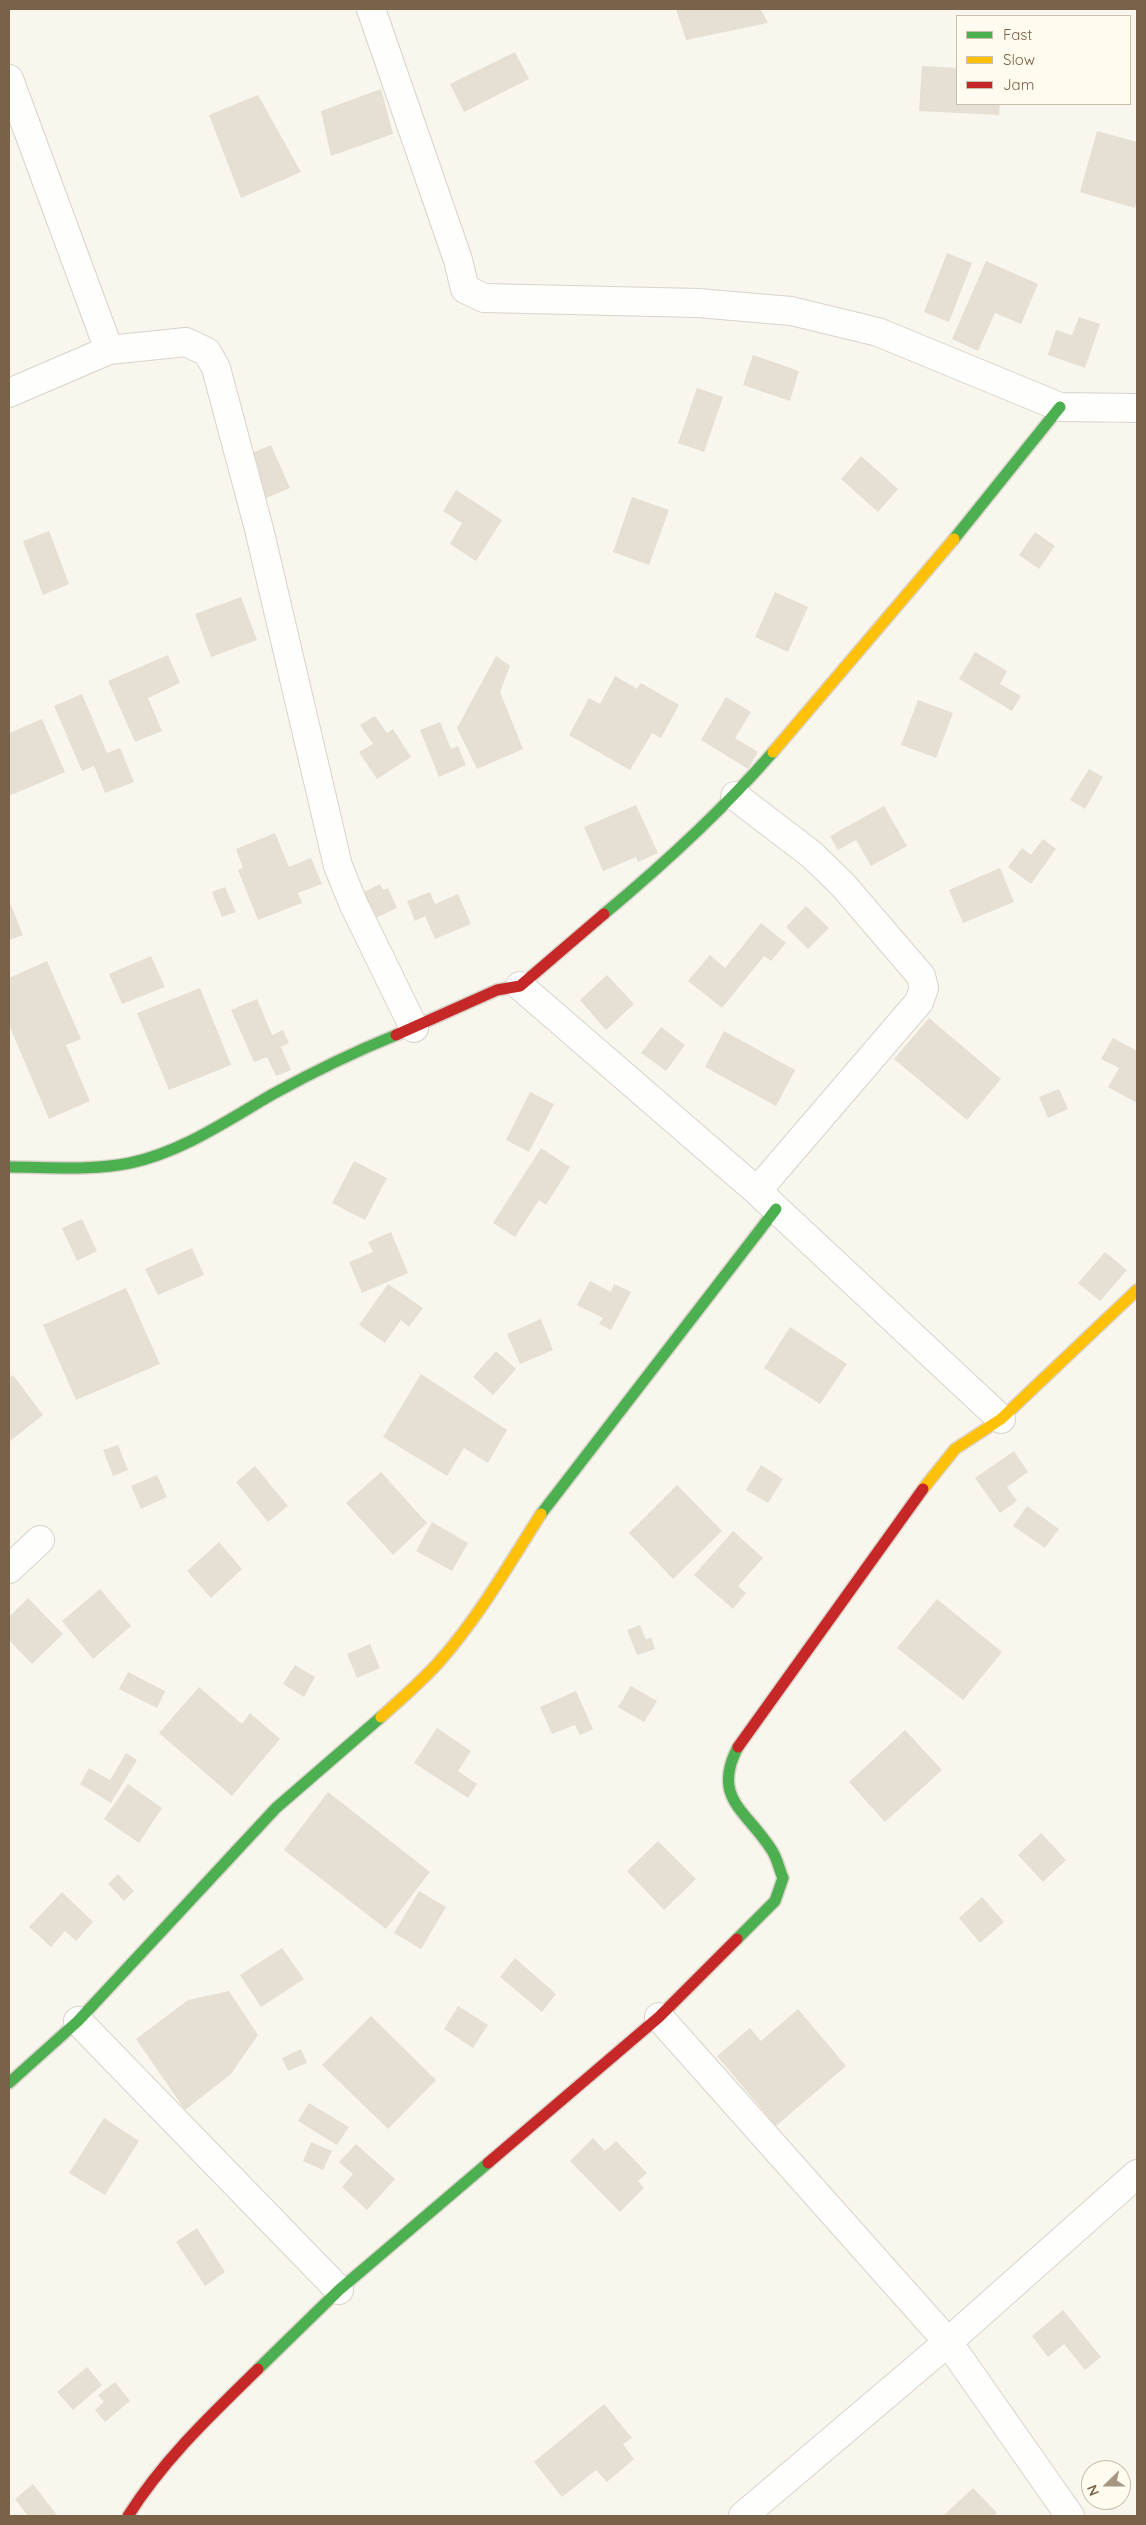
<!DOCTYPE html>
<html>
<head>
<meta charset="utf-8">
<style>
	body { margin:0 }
	#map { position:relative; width:1146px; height:2525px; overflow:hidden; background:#f9f6ed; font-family:Quicksand,sans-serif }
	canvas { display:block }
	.frame { position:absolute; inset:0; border:10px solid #7a6249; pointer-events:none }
	.legend { position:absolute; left:956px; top:15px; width:175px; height:90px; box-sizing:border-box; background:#fffbef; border:1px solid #cabead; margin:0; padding:6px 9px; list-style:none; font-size:15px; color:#7a6249 }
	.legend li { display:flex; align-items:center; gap:10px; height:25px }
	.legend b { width:25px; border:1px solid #cabead }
	.north { position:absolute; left:1081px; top:2460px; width:50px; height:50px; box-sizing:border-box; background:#fffbef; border:1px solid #cabead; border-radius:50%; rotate:248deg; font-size:14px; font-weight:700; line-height:20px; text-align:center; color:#7a6249 }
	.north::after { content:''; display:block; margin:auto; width:18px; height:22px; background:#a69682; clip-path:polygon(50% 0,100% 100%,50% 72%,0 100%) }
</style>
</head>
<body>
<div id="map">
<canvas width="1146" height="2525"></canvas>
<div class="frame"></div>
<ul class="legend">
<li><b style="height:6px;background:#4caf50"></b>Fast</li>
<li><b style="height:6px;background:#ffc107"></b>Slow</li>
<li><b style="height:6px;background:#c62828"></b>Jam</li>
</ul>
<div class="north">N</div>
</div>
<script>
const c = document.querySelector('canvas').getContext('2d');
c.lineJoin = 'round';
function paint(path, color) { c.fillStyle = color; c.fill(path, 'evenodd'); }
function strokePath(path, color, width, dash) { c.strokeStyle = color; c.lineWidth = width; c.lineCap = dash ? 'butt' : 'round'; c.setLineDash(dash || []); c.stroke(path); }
const building = new Path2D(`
	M676,9h85l7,14 -82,17z
	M515,52l14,27 -65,33 -14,-28z
	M922,66l35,2v36h43l-1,11 -80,-4z
	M381,89l12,45 -62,22 -10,-45z
	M258,95l43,77 -60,26 -32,-83z
	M1097,131l40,11v58l-2,8 -55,-16z
	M947,253l25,10 -23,59 -25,-10z
	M986,261l52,23 -17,40 -26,-11 -17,38 -26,-12z
	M1079,317l21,7 -15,44 -37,-13 8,-25 16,5z
	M753,355l46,16 -9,30 -47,-16z
	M697,388l26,9 -19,55 -26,-9z
	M271,445l19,43 -26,11 -19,-43z
	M861,456l37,33 -20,23 -37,-33z
	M456,490l46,30 -26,41 -26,-17 12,-21 -19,-12z
	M632,497l37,13 -20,55 -36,-13z
	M49,531l20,53 -26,11 -20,-54z
	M1035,532l20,14 -16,23 -20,-14z
	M775,592l33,15 -20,45 -33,-15z
	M241,597l16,43 -46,17 -16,-43z
	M975,652l32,19 -7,13 21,12 -9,15 -53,-32z
	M168,655l12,28 -32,15 14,33 -27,11 -27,-61z
	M496,656l14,10 -10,26 23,57 -46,20 -20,-41z
	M615,676l22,13 4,-6 38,22 -18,33 -9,-5 -22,37 -61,-35 20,-37 11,6z
	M82,694l25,59 13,-5 14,34 -29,11 -11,-27 -12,5 -28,-65z
	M726,697l25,15 -16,26 23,14 -10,17 -47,-29z
	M918,700l35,13 -17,45 -35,-13z
	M375,716l12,17 6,-4 18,28 -34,22 -18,-27 14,-8 -13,-19z
	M42,719l23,53 -56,24v-63z
	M440,722l11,27 7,-3 8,19 -27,12 -19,-47z
	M1089,769l14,8 -18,32 -15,-9z
	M636,805l22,48 -20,9 -2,-5 -33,14 -19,-44z
	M884,806l23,40 -36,20 -15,-26 -18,10 -8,-14z
	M275,833l14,34 22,-9 11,26 -24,9 4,10 -44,17 -20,-50 5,-2 -7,-19z
	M1043,839l13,10 -25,35 -23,-17 14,-19 9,7z
	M1000,868l14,34 -51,21 -14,-33z
	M380,884l3,6 5,-2 9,20 -24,11 -11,-26z
	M225,887l11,25 -14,5 -10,-25z
	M430,892l5,12 23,-10 13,30 -36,15 -10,-23 -10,5 -8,-20z
	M9,900l14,35 -14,5z
	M806,906l23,22 -21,21 -22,-22z
	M761,923l25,20 -15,18 -7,-5 -42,52 -34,-27 22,-26 15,13z
	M151,956l14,31 -43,17 -13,-30z
	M47,961l34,78 -15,6 24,56 -41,18 -40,-94v-47z
	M607,975l27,29 -28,26 -26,-30z
	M200,988l31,77 -62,25 -32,-77z
	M257,999l15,36 11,-5 6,13 -8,4 10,23 -15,6 -9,-19 -13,5 -23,-52z
	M929,1018l72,61 -34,41 -73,-61z
	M661,1027l24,18 -19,26 -25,-18z
	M724,1031l71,39 -19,36 -71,-39z
	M1113,1038l24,13v52l-29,-16 11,-19 -18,-9z
	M1059,1089l9,20 -20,9 -9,-21z
	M530,1092l24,12 -25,48 -23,-12z
	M541,1148l29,19 -24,38 -7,-5 -24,37 -22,-14z
	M354,1161l33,17 -22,42 -33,-17z
	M82,1219l15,32 -20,10 -15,-33z
	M391,1232l17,41 -46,20 -13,-31 24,-10 -5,-10z
	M192,1248l12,27 -46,20 -13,-26z
	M1105,1252l22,18 -27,31 -22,-18z
	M590,1281l21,11 3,-8 17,8 -20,38 -12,-6 4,-6 -26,-13z
	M388,1284l35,24 -14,19 -8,-7 -16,23 -26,-18z
	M126,1288l34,76 -84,36 -33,-75z
	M541,1319l12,31 -33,14 -13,-30z
	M790,1327l57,37 -27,40 -56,-36z
	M496,1351l20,18 -23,26 -20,-18z
	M421,1374l86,56 -19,33 -24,-15 -17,28 -64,-39z
	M13,1375l30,40 -34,27v-64z
	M118,1445l10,25 -15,6 -10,-26z
	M1014,1451l14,21 -21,15 10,14 -17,12 -25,-35z
	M761,1465l22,14 -15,24 -22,-13z
	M255,1466l33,40 -20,16 -32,-40z
	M381,1472l46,51 -34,32 -47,-52z
	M157,1475l10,22 -26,12 -10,-23z
	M677,1485l45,46 -49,48 -44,-46z
	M1027,1506l32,23 -14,19 -32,-22z
	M432,1522l36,21 -16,28 -36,-20z
	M733,1531l30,27 -25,28 8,7 -13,16 -39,-34z
	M219,1542l23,27 -31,29 -24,-27z
	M100,1589l31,37 -38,33 -31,-38z
	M28,1598l35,36 -31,30 -23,-24v-23z
	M937,1599l65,53 -39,48 -66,-52z
	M640,1625l6,15 5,-3 4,12 -18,6 -10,-25z
	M370,1644l10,24 -23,10 -10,-24z
	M295,1665l20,12 -11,20 -21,-13z
	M128,1672l37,19 -8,17 -38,-19z
	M631,1686l26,15 -13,21 -26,-15z
	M199,1687l43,37 8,-11 30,26 -48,57 -73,-63z
	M576,1691l17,38 -13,6 -5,-10 -23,9 -12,-27z
	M437,1728l34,23 -13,20 19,13 -9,14 -54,-35z
	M905,1730l37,40 -57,52 -36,-40z
	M126,1753l11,7 -26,43 -31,-19 9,-16 21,12z
	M128,1784l34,24 -23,35 -35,-24z
	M328,1792l102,80 -44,57 -102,-79z
	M1041,1833l25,27 -23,22 -25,-27z
	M658,1841l38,38 -32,31 -37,-39z
	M118,1874l16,17 -10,10 -16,-17z
	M419,1891l27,16 -25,42 -27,-16z
	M62,1892l31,30 -17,19 -11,-10 -14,16 -22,-20z
	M982,1897l22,25 -24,21 -21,-25z
	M282,1948l22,31 -43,28 -21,-32z
	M515,1958l41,36 -14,18 -42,-35z
	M229,1991l29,44 -27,39 -46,36 -49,-71 52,-39z
	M458,2006l30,19 -15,23 -29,-19z
	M798,2009l48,57 -70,60 -59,-70 33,-28 11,13z
	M371,2016l65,64 -48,49 -66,-64z
	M301,2049l6,14 -19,8 -6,-13z
	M309,2103l40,24 -12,18 -39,-24z
	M104,2118l35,23 -34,54 -36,-22z
	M593,2138l12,13 11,-10 31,32 -9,8 6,7 -24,24 -50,-51z
	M311,2142l21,9 -9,19 -20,-9z
	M356,2144l39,35 -28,31 -25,-23 11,-13 -14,-12z
	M197,2228l28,44 -20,14 -29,-44z
	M1063,2310l38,47 -16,13 -21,-26 -16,13 -16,-21z
	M87,2367l15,18 -29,25 -16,-18z
	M115,2382l15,19 -25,21 -10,-12 9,-8 -6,-7z
	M604,2404l28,34 -9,6 11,15 -27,23 -11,-12 -34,27 -28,-35z
	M33,2484l24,31 -1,1h-28l-13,-17z
	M973,2488l24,25 -4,3h-50z`);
const street = new Path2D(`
	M371,9l87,251 7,29 19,9 214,5 93,8 87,21 182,75 77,1
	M9,79l100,271
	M9,393l100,-43 77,-8 21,10 9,16 43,161 79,337 16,39 60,123
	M735,796l76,58 32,31 78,91 3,12 -5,14 -162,189
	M520,986l237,205 244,228
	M9,1569l31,-29
	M659,2017l289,325 122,174
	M78,2021l261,269
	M743,2516l205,-174 189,-168`);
const fast = new Path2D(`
	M954,539l106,-132
	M604,914c60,-50 118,-103 169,-162
	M9,1167c39,0 83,4 121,-4 52,-11 98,-43 143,-69 40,-22 81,-42 123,-59
	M541,1514l235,-305
	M737,1939l38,-38 8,-23c-4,-9 -6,-21 -12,-29 -24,-38 -60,-51 -33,-102
	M9,2083l69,-62 198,-213 105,-91
	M258,2369l81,-79 149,-127`);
const slow = new Path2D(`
	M773,752l181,-213
	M923,1489l32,-40 46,-30 136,-129
	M381,1717c20,-18 40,-35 58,-55 40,-45 70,-98 102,-148`);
const jam = new Path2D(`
	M396,1035l101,-45 23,-4 84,-72
	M738,1747l185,-258
	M488,2163l171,-146 78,-78
	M128,2516c36,-57 83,-101 130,-147`);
paint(building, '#e6dfd3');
strokePath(street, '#d8d3cb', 30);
strokePath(fast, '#d9d3ca', 14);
strokePath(slow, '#d9d3ca', 14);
strokePath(jam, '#d9d3ca', 14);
strokePath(street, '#fefefc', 28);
strokePath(fast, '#4caf50', 11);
strokePath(slow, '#ffc107', 11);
strokePath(jam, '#c62828', 11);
</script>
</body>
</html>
